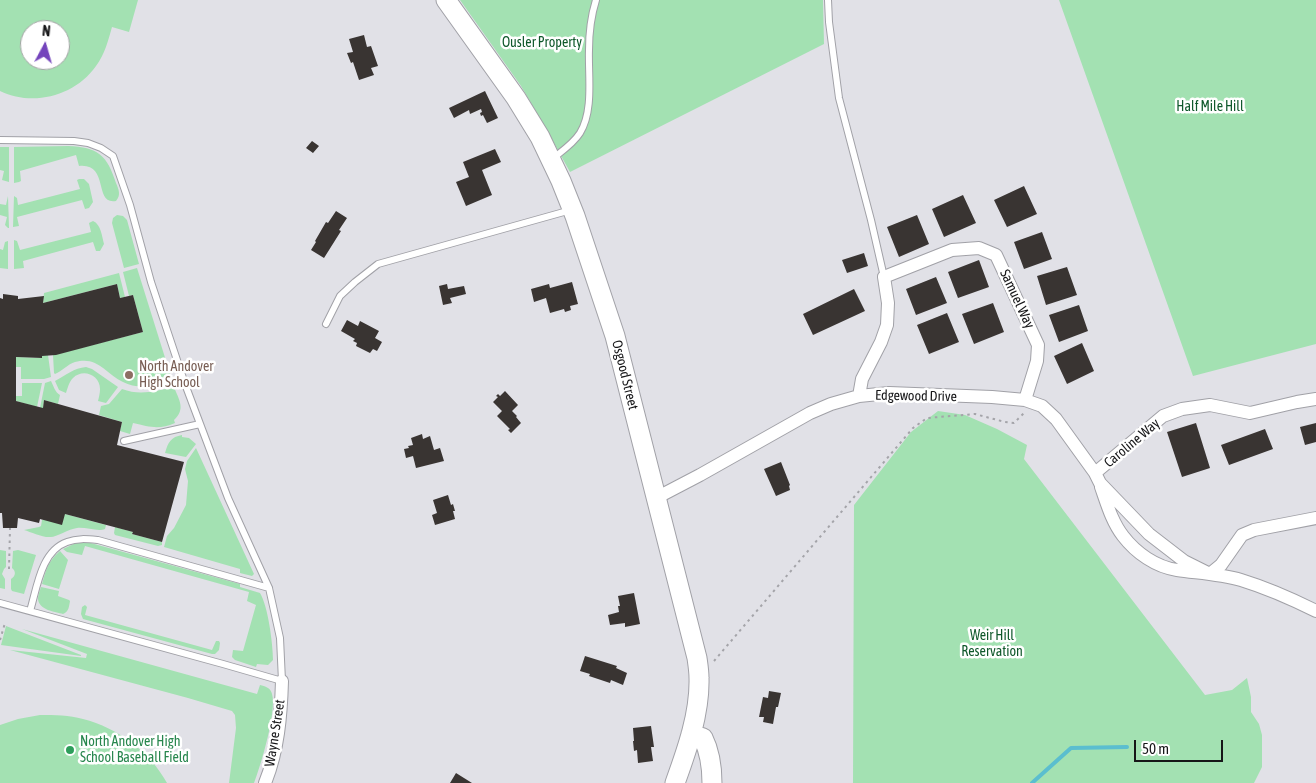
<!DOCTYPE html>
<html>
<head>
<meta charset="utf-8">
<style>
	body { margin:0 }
	#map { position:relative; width:1316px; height:783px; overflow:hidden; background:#e1e1e7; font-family:"Asap Condensed",sans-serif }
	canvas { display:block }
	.north { position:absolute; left:20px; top:20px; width:50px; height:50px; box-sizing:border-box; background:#fff; border:1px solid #a2a2a3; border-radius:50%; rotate:6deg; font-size:14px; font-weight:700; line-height:20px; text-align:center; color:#161618 }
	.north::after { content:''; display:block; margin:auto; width:18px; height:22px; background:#7444bc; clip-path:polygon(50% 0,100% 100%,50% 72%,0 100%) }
	.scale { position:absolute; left:1134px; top:740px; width:89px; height:22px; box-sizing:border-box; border:2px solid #161618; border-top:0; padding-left:6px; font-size:15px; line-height:18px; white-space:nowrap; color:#161618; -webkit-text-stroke:4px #fff; paint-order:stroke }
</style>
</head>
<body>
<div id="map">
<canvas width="1316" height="783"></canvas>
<div class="north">N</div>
<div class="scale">50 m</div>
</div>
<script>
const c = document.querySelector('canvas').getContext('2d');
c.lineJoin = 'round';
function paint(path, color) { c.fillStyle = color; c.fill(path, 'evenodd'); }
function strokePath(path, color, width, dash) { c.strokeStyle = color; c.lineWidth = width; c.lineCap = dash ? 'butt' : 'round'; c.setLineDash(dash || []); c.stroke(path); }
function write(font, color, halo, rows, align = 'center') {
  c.font = font + ' "Asap Condensed",sans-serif'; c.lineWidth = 5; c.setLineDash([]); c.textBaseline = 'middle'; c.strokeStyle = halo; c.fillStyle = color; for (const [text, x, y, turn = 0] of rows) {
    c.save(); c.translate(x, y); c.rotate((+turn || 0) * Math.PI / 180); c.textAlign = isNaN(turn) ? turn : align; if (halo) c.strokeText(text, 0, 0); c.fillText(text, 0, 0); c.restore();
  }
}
const green = new Path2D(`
	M0,0h138l-9,32 -17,-5c-4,14 -7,27 -16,39 -21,30 -63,41 -96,25zM30,30h30v30h-30z
	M460,0h363l1,44 -254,128 -25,-45 -24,-41z
	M1059,0h257v344l-123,32z
	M68,146c30,1 39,9 48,37 3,7 5,12 0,18 -23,4 -6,-38 -37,-35l-3,-11 -56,16 1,10 -2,1 -5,1v-36z
	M0,147h9v35l-7,-2 2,-9 -4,-1z
	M79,179h5l5,5 4,18 -4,6 -4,1 -3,-9 -65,17 2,9 -6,1 1,-31 3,2 1,7 62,-16 -3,-9z
	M8,196l1,32h-1l-3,-3 2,-8 -7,-2v-11l6,1z
	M117,215l6,1 4,4 12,44 -15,4 -12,-45 1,-5z
	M93,221c8,3 9,16 11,23l-4,7h-4l-3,-9 -70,19 1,7 -10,1v-29l3,1 3,9 71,-18 -2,-9z
	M8,241v28l-8,-1v-19l3,1 2,-8z
	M137,268l35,112c-15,6 -34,10 -49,2 -18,-9 -25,-26 -48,-20 -7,2 -13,9 -20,12l-1,-1 -1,-18 90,-23 -10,-37 -4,1 -6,-24z
	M119,273l6,24 -5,1 -3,-14 -74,19 1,-10z
	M48,355l3,22 -7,2h-23v-12h-5v-10l25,1 1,-2z
	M86,367l6,2 26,18 -12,16 -8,-2c1,-4 2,-8 2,-12 0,-14 -17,-21 -27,-11 -4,4 -5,9 -7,15l-7,-3 -4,-9c11,-6 19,-13 31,-14z
	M51,381c3,6 4,11 9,14l-2,9 -14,-4 -1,8h-3l5,-25z
	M22,383h20l-5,24 -21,-6v-5h6z
	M174,387c5,13 12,22 0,33l1,3c-16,7 -25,4 -42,0l-3,11 -10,-3 2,-9 -23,-7 2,-9 8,-2 13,-15c18,7 34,2 52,-2z
	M938,411l27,4 32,14 30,16 -3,14 181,236 27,-5 15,-12 4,19v15l8,12 3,11v32l-8,16h-401l1,-278 57,-73z
	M182,435v2l7,1 7,6 -10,13 -21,-4c3,-11 6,-16 17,-18z
	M196,448l58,126 -2,2 -12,-3v-4l-76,-22 3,-11 7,-8 12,-23 2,-24 -3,-12 2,-8z
	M65,514l41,11 -1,4c-7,3 -19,-2 -28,-1 -8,1 -21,9 -26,9 -8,1 -20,-5 -27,-7l15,-3 2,-1 1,-6z
	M115,527l18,5 -1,2 30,8v3l-4,1 -43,-11 -1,-2z
	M87,542l153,42v3l20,6c8,13 13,51 13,67l-5,5 -11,-1 -1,3 -21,-7 -3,-3 1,-7 10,1 13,-46 -9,-4 2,-9 -164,-46 -3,9 -15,-3 -4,-3 13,-6z
	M0,550l6,1v16l-2,2 -2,5 3,5v10l-5,-1z
	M18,550l18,5 -12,39 -12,-3 -1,-2v-10c5,-3 5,-8 1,-11l1,-17z
	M60,551l8,9 -9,29 -17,-5c4,-14 6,-23 18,-33z
	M41,587l18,4 -1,5 11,4 1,1c-1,5 -1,11 -7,13 -8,-2 -24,-4 -25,-15 0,-3 2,-9 3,-12z
	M85,605l2,2 -2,8 127,35 4,-9h3l1,2 -1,7 -4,4h-3l-129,-35 -2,-5 1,-7z
	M6,626l75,29v1l-80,-11z
	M22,629l235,65 3,-9c5,1 11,3 12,9 5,17 -11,71 -18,89h-25l7,-55 -1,-13 -3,-4 -44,-13 -178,-48 76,8 1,-4z
	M40,715c15,0 29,0 43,4 35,9 67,33 84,64h-167v-58l18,-6z`);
const stream = new Path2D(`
	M1032,783l39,-35 56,-1`);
const building = new Path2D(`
	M364,35l3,12 4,-1 7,20 -7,2 3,7 -15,5 -6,-18 -2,1 -4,-10 6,-1 -4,-13z
	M485,91l13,27 -11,5 -4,-8 -2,1 -1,-3 2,-1 -1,-3 -11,5 -1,-4 -15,8 -5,-10z
	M312,141l7,5 -6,7 -7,-5z
	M495,149l6,13 -19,8 10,25 -26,11 -10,-24 13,-5 -6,-15z
	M1024,186l13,28 -30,13 -13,-27z
	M963,195l13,28 -32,14 -12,-28z
	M336,211l11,7 -8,12 2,1 -17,27 -13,-8 5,-8 -1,-1 11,-19 2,1z
	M917,215l12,29 -30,13 -12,-30z
	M1042,232l10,27 -28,10 -10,-27z
	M864,253l4,13 -21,7 -5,-13z
	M979,260l10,27 -31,11 -10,-26z
	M1067,267l10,28 -31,10 -9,-29z
	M936,277l11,26 -31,12 -10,-26z
	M572,282l6,22 -8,2 1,4 -6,2 -1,-3 -14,4 -4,-15 -12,4 -3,-13 18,-5 1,4z
	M117,284l3,14 13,-3 10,37 -87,23 -14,1v2l-26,-1v44l27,7 1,-8 78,22 -5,23 67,17 -22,80 -30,-8 1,-2 -68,-18 -3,11 -22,-6 -1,4 -21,-5 -1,10h-14l-1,-15h-2v-215l3,1v-5l15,2v3l26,-3 -1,7z
	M447,284l1,5 16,-3 2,8 -16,4 2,5 -9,2 -4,-19z
	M854,289l11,22 -52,24 -10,-21z
	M993,303l11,29 -30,12 -12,-30z
	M1079,305l9,26 -29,11 -10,-27z
	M947,313l12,29 -30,12 -12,-29z
	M347,320l11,6 2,-5 19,10 -4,7 7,4 -5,9 -4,-2 -3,4 -14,-7 1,-3 -4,-2 2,-2 -14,-8z
	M1082,343l12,28 -27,13 -13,-28z
	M505,391l13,14 -6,6 5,5 -1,1 5,6 -10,10 -3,-3 2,-1 -13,-13 5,-5 -9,-9 5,-5 -2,-1 2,-2 2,2z
	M1196,423l14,45 -28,9 -15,-45z
	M1316,423v19l-11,3 -5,-18z
	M1265,429l8,20 -44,16 -8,-20z
	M422,434l1,5 7,-3 4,14 6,-2 4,13 -28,7 -3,-12 -7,2 -2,-9 5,-1 -1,-2 5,-1 -2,-7z
	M781,462l9,23 -1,1 1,4 -14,6 -12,-27z
	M448,495l3,10 2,-1 2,7h-2l2,8 -20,6 -3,-10 5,-2 -4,-13z
	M634,593l6,31 -15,3v-4l-15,2 -2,-10 11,-3 -1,-6h2l-2,-10z
	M585,656l32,10 -1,2 11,5 -4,12 -12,-5 -1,3 -21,-7 1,-2 -10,-3z
	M769,691l12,2 -3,14h-2l-3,17 -10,-2 1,-5h-5l4,-20 5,1z
	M651,726l3,21h-3l2,14 -15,2 -1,-13 -3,1 -1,-10h1l-1,-13z
	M456,773l16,10h-22z`);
const path = new Path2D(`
	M9,569l1,-41
	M0,640l5,-17
	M714,661l199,-233 14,-10 48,-4 30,8 9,1 11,-11`);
const lane = new Path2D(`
	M828,0l1,22 10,76 32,122 13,57
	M0,140l74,1 14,2 13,5 12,8 17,49 21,77 34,102 43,114 41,90 11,50 2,43 -59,-17 -223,-61
	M552,159c10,-8 21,-15 28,-26 14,-23 8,-58 9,-83 0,-17 2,-34 7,-50
	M326,324l14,-28 15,-14 23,-18 193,-54
	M124,441l76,-17
	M30,611c7,-23 11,-60 37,-69 10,-4 20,-3 31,-2l171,48`);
const street = new Path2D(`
	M859,396l3,-17 19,-37 6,-17 1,-22 -4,-26 68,-27 27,-2 17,7 42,90 -1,16 -12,39
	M1095,473l68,-57 19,-7 28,-4 40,8 47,-11 19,-3
	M1101,487c6,17 11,35 22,49 13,17 33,31 54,34 21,3 43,4 64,10 26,8 51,19 75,31
	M656,498l44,-23 110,-62 21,-9 28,-8 30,-3 103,4 33,3 17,6 14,13 39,54 5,10 49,51 35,27 26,13
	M1210,574l11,-9 21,-30 12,-5 62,-12
	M265,783c13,-32 16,-67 17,-102`);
const secondary = new Path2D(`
	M446,0l70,98 24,39 21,44 14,35 40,120 82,322c1,7 2,13 2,20 1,35 -12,72 -24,105
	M691,734l12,4c7,14 9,29 9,45`);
const markers = [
	[129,375,5,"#8d6e63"],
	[70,750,5,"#2e9e5b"]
];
const parkNames = [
	["Ousler Property",542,43],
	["Half Mile Hill",1210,107],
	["Weir Hill",992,636],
	["Reservation",992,652]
];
const streetNames = [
	["Samuel Way",1017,299,65],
	["Osgood Street",625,375,76],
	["Edgewood Drive",916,396,1],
	["Caroline Way",1132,443,-40],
	["Wayne Street",275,733,-81]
];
const educationNames = [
	["North Andover",139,367],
	["High School",139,383]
];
const leisureNames = [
	["North Andover High",80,742],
	["School Baseball Field",80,758]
];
paint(green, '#a3e1b2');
strokePath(stream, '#5bbecf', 4);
paint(building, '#393432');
strokePath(lane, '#a1a1a7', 8);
strokePath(street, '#a1a1a7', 14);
strokePath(secondary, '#a1a1a7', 21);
strokePath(path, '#a4a4a9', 2, [2.5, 4]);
strokePath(lane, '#fff', 6);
strokePath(street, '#fff', 12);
strokePath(secondary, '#fff', 19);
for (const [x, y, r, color] of markers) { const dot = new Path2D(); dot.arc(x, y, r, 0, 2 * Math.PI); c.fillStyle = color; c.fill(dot); strokePath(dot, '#fff', 2); }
write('14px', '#0f582b', '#fff', parkNames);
write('14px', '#161618', '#fff', streetNames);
write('14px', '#785e54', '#fff', educationNames, 'left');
write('14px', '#27864d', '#fff', leisureNames, 'left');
</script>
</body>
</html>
